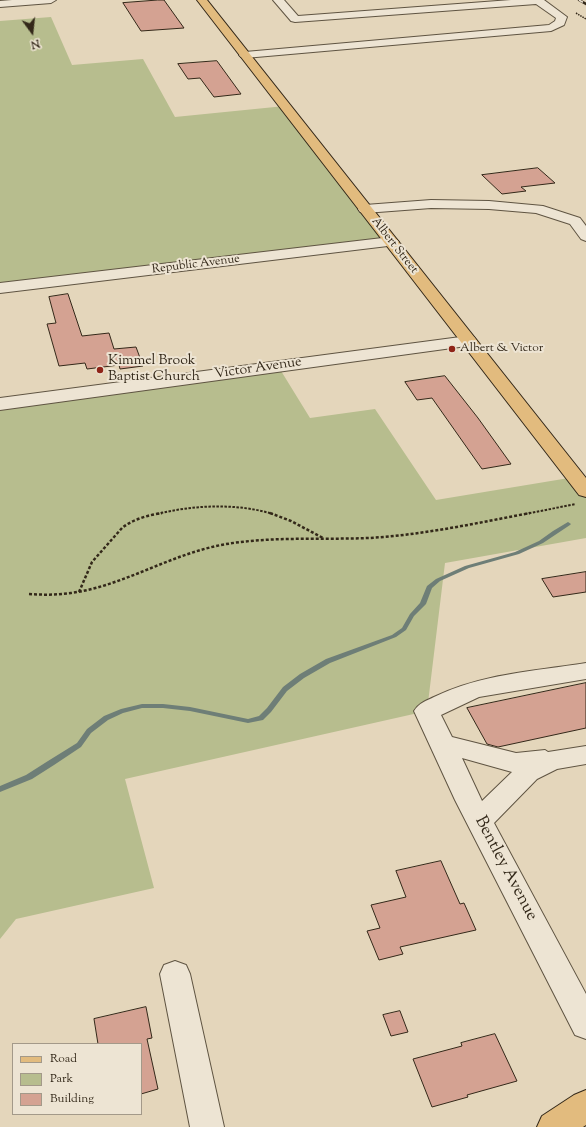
<!DOCTYPE html>
<html>
<head>
<meta charset="utf-8">
<style>
	body { margin:0 }
	#map { position:relative; width:586px; height:1127px; overflow:hidden; background:#e4d6bb; font-family:"Sorts Mill Goudy",serif }
	canvas { display:block }
	.legend { position:absolute; left:12px; top:1043px; width:130px; height:72px; box-sizing:border-box; background:#ede4d3; border:1px solid #a39989; margin:0; padding:5px 7px; list-style:none; font-size:12px; color:#332819 }
	.legend li { display:flex; align-items:center; gap:8px; height:20px }
	.legend b { width:20px; border:1px solid #a39989 }
	.north { position:absolute; left:12px; top:12px; width:40px; height:40px; -webkit-text-stroke:3px #ede4d3; paint-order:stroke; rotate:165deg; font-size:11px; font-weight:700; line-height:16px; text-align:center; color:#332819 }
	.north::after { content:''; display:block; margin:auto; width:14px; height:18px; background:#332819; clip-path:polygon(50% 0,100% 100%,50% 72%,0 100%) }
</style>
</head>
<body>
<div id="map">
<canvas width="586" height="1127"></canvas>
<ul class="legend">
<li><b style="height:5px;background:#e2bb7e"></b>Road</li>
<li><b style="height:11px;background:#b7bd8e"></b>Park</li>
<li><b style="height:11px;background:#d4a292"></b>Building</li>
</ul>
<div class="north">N</div>
</div>
<script>
const c = document.querySelector('canvas').getContext('2d');
c.lineJoin = 'round';
function paint(path, color) { c.fillStyle = color; c.fill(path, 'evenodd'); }
function strokePath(path, color, width, dash) { c.strokeStyle = color; c.lineWidth = width; c.lineCap = dash ? 'butt' : 'round'; c.setLineDash(dash || []); c.stroke(path); }
function write(font, color, halo, rows, align = 'center') {
  c.font = font + ' "Sorts Mill Goudy",serif'; c.lineWidth = 4; c.setLineDash([]); c.textBaseline = 'middle'; c.strokeStyle = halo; c.fillStyle = color; for (const [text, x, y, turn = 0] of rows) {
    c.save(); c.translate(x, y); c.rotate((+turn || 0) * Math.PI / 180); c.textAlign = isNaN(turn) ? turn : align; if (halo) c.strokeText(text, 0, 0); c.fillText(text, 0, 0); c.restore();
  }
}
const green = new Path2D(`
	M51,17l21,48 71,-6 32,58 110,-11 106,136 -391,46v-267z
	M278,366l32,52 65,-9 61,91 139,-23 11,14v47l-141,25 -18,148 -302,68 29,109 -138,31 -16,20v-535z`);
const stream = new Path2D(`
	M568,522l3,2 -1,1 -27,18 -24,11 -50,14 -29,13 -8,7 -6,16 -12,12 -8,14 -10,7 -66,26 -26,15 -17,13 -16,21 -8,8 -15,3 -58,-12 -27,-3h-21l-19,5 -15,7 -17,13 -10,14 -27,18 -22,14 -32,13v-6l26,-11 22,-14 29,-18 10,-14 17,-13 17,-7 21,-5h21l27,3 58,12 11,-3 8,-8 16,-21 17,-13 26,-15 66,-24 10,-7 8,-14 10,-11 7,-17 9,-7 29,-13 50,-14 24,-11 14,-10z`);
const building = new Path2D(`
	M158,0h6l20,28 -43,3 -18,-28z
	M217,61l24,33 -27,3 -14,-19 -12,1 -10,-15z
	M538,168l17,15 -34,4 5,4 -24,3 -20,-19z
	M68,294l14,42 27,-3 5,16 22,-2 7,19 -23,3 -1,-4 -32,4 -2,-6 -26,3 -12,-42 9,-1 -7,-26z
	M445,376l33,42 33,46 -29,5 -50,-71 -15,2 -12,-18z
	M586,572v20l-33,5 -11,-18z
	M586,683v45l-88,19 -11,-3 -20,-36z
	M441,861l19,43 4,-1 12,27 -76,17 3,7 -24,6 -12,-29 13,-3 -9,-23 35,-8 -10,-26z
	M146,1007l6,31 -5,1 11,50 -17,5v-50h-43l-4,-25z
	M400,1011l8,21 -17,4 -8,-21z
	M495,1034l22,47 -50,14 1,2 -36,10 -19,-48 49,-13 -1,-3z`);
const pathFar2 = new Path2D(`
	M576,13l10,6`);
const pathFar1 = new Path2D(`
	M157,514c36,-9 80,-11 116,0
	M525,514l51,-10`);
const path = new Path2D(`
	M270,513l21,8 32,17
	M79,592l13,-30 30,-34c11,-9 27,-13 40,-15
	M29,594c14,1 28,1 42,-1 52,-7 98,-38 150,-48 48,-9 98,-5 148,-7 54,-3 108,-15 161,-25`);
const minor = new Path2D(`
	M12,0h44l-5,3 -51,4v-6z
	M273,0h11l14,16 213,-16h33l23,17 -3,8 -13,6 -306,27 -4,-1 -2,-2 2,-2 4,-1 304,-27 6,-4 1,-3 -20,-14 -241,18 -4,-1z
	M431,200l58,1 54,5 37,12 6,8v15l-5,-2 -11,-15 -34,-11 -47,-4 -58,-1 -66,5 -5,-1 -2,-3 2,-3 5,-1z
	M391,237l5,2 3,3 -3,3 -396,48v-10z
	M468,336l6,1 3,4 -3,4 -474,65v-12z
	M586,663v16l-107,18 -38,18 11,22 64,16 29,-3 3,2 38,-6v18l-29,5 -20,10 -43,44 92,171v45l-11,-4 -120,-235 -41,-89c5,-8 12,-10 20,-14 47,-23 101,-26 152,-34zM462,758l50,14 -30,29z
	M175,961l11,4 4,9 34,153h-34l-30,-153 4,-9z`);
const major = new Path2D(`
	M197,0h10l379,478v19l-7,-2z
	M586,1090v35l-3,2h-46l5,-11 32,-21z`);
const rail = new Path2D(`
	M579,0l7,4`);
const markers = [
	[452,349,4,"#8f2418"],
	[100,370,4,"#8f2418"]
];
const farStreetnames = [
	["Albert Street",394,246,52],
	["Republic Avenue",196,265,-7]
];
const farPoinames = [
	["Albert & Victor",460,349]
];
const poiNames = [
	["Kimmel Brook",108,362],
	["Baptist Church",108,378]
];
const streetNames = [
	["Victor Avenue",258,369,-8]
];
const nearStreetnames = [
	["Bentley Avenue",505,869,62]
];
paint(green, '#b7bd8e');
paint(stream, '#6e7e77');
paint(building, '#d4a292');
strokePath(building, '#332819', 1);
strokePath(minor, '#5f5442', 2);
strokePath(major, '#332819', 2);
strokePath(pathFar2, '#332819', 1.5, [1.5, 1]);
strokePath(pathFar1, '#332819', 2, [2.5, 1.5]);
strokePath(path, '#332819', 2.5, [3, 2]);
paint(minor, '#ede4d3');
paint(major, '#e2bb7e');
strokePath(rail, '#332819', 2.5);
strokePath(rail, '#ede4d3', 1.5, [4.5]);
for (const [x, y, r, color] of markers) { const dot = new Path2D(); dot.arc(x, y, r, 0, 2 * Math.PI); c.fillStyle = color; c.fill(dot); strokePath(dot, '#ede4d3', 1.5); }
write('12px', '#332819', '#ede4d3', farStreetnames);
write('12px', '#332819', '#ede4d3', farPoinames, 'left');
write('14px', '#332819', '#ede4d3', poiNames, 'left');
write('14px', '#332819', '#ede4d3', streetNames);
write('17px', '#332819', '#ede4d3', nearStreetnames);
</script>
</body>
</html>
